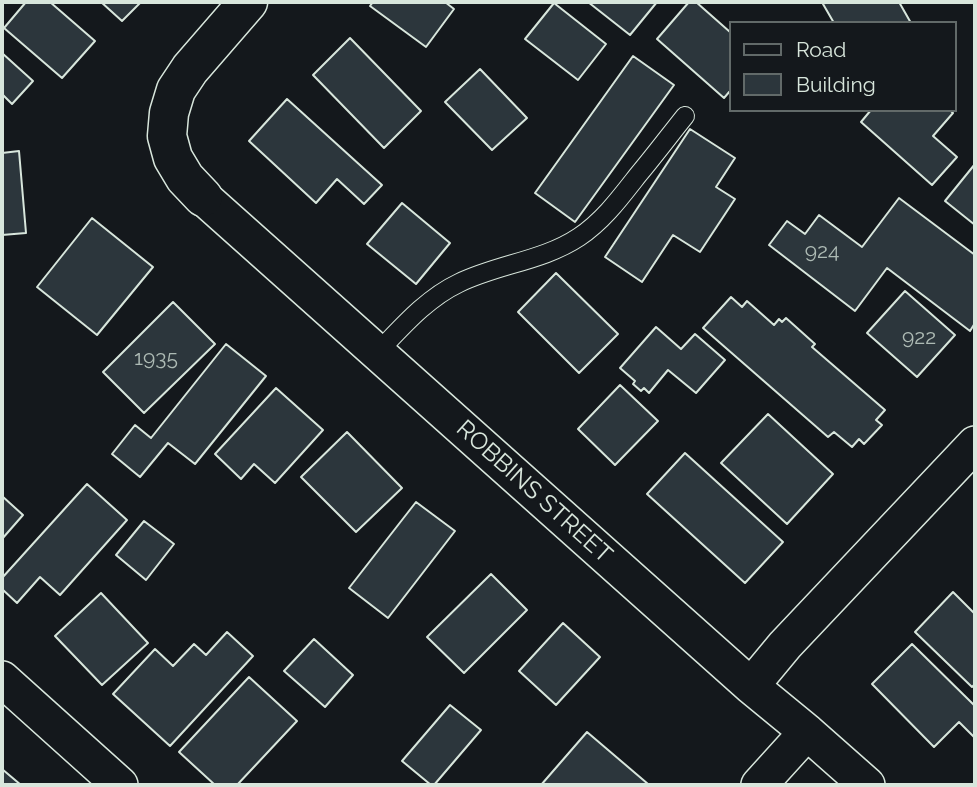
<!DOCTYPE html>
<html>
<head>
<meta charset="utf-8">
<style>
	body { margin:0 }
	#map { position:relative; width:977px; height:787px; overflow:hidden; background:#14181c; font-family:Raleway,sans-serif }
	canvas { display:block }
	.frame { position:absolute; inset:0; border:4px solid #d8e6dc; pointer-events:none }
	.legend { position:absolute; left:729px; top:21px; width:228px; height:91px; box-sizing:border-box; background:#14181c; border:2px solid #626a69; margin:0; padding:9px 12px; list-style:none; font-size:21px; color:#d8e6dc }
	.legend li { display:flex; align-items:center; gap:14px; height:35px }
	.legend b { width:35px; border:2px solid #626a69 }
</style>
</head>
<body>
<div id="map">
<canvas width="977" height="787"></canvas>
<div class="frame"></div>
<ul class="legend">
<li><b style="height:9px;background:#14181c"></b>Road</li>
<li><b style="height:19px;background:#2c363c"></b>Building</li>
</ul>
</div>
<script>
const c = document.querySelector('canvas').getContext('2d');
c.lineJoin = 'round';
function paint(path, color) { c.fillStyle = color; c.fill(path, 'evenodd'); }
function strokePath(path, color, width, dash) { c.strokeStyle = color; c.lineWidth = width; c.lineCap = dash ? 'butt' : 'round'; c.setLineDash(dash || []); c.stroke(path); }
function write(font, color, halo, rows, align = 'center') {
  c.font = font + ' Raleway,sans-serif'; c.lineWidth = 5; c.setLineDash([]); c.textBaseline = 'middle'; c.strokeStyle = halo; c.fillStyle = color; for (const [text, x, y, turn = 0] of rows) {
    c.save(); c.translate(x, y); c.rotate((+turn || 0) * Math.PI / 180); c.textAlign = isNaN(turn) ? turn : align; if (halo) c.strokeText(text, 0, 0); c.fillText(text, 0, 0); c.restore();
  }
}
const building = new Path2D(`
	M26,2h24l45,39 -33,37 -58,-50z
	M101,2h40l-19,19z
	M373,2h72l9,7 -28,38 -56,-41z
	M588,2h69l-27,33z
	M689,2h7l34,30v59l-6,7 -67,-59z
	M827,2h72l12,21h-77l-11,-19z
	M554,3l52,41 -28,36 -53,-41z
	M350,38l71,73 -37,37 -71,-73z
	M2,53l31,28 -21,23 -10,-10z
	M633,56l41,29 -99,137 -40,-29z
	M480,69l47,49 -35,32 -47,-48z
	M287,99l95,86 -18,19 -27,-25 -21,24 -67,-62z
	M871,110h79l3,3 -20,23 24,21 -25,28 -71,-63z
	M690,129l45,29 -19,29 19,12 -35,53 -27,-17 -31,47 -37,-25z
	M19,151l7,82 -24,2v-82z
	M975,164v61l-30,-24z
	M899,198l76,57v68l-5,8 -83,-63 -32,43 -86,-66 18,-24 18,13 14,-19 43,32z
	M402,203l48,40 -34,41 -49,-40z
	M92,218l61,49 -56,68 -60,-48z
	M556,273l62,61 -39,39 -61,-61z
	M905,291l50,44 -38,42 -50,-44z
	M731,297l11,10 5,-6 27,24 5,-6 3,3 4,-4 29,26 -3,3 73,63 -9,10 6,5 -18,19 -5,-5 -7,8 -18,-15 -6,5 -125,-109z
	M173,302l42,42 -71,69 -41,-41z
	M656,327l25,22 14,-15 30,26 -29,33 -28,-23 -19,23 -5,-5 -3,3 -8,-7 2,-3 -15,-13z
	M226,344l40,32 -71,88 -27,-21 -28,34 -28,-23 23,-29 16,13z
	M620,385l38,36 -43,44 -37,-36z
	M276,388l47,42 -48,53 -21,-19 -13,15 -26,-25z
	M768,414l65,60 -46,50 -66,-61z
	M347,432l55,56 -46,44 -55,-55z
	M685,453l98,89 -38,41 -98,-89z
	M87,484l40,36 -67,75 -20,-18 -23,26 -15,-14v-11z
	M2,496l21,19 -21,24z
	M416,502l39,29 -67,87 -39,-30z
	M144,521l30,23 -28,36 -30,-25z
	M491,574l36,36 -63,63 -37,-36z
	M953,592l22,22v70l-3,3 -57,-55z
	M101,593l47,50 -46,42 -47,-49z
	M563,623l37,34 -44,48 -37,-34z
	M227,632l26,24 -83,90 -57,-52 42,-45 18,17 21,-22 12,11z
	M314,639l39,36 -28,32 -41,-36z
	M912,644l63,62v32l-16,-16 -25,25 -62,-63z
	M249,677l48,44 -60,64h-22l-36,-33z
	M450,705l31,25 -47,55h-3l-29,-24z
	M587,732l61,52 -2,1h-105z
	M2,769l19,16h-19z`);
const service = new Path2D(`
	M378,352c24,-25 49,-54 81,-69 39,-19 84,-22 120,-46 24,-16 41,-39 59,-62 16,-19 31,-39 47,-59`);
const minor = new Path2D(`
	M203,197l548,489 56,46 60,53
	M2,679l118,106
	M751,686l34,-41 190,-201
	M759,785l48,-53`);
const tertiary = new Path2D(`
	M203,197l-18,-19 -12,-20 -6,-22 2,-23 7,-23 14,-21 58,-67`);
const numberNames = [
	["924",822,252],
	["922",919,338],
	["1935",156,359]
];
const streetNames = [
	["ROBBINS STREET",534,492,42]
];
paint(building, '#2c363c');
strokePath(building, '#d8e6dc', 2);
strokePath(service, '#d8e6dc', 20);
strokePath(minor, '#d8e6dc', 38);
strokePath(tertiary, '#d8e6dc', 41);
strokePath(service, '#14181c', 18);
strokePath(minor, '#14181c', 35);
strokePath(tertiary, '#14181c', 38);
write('21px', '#adbab4', null, numberNames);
write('24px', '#d8e6dc', '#14181c', streetNames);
</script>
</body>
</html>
